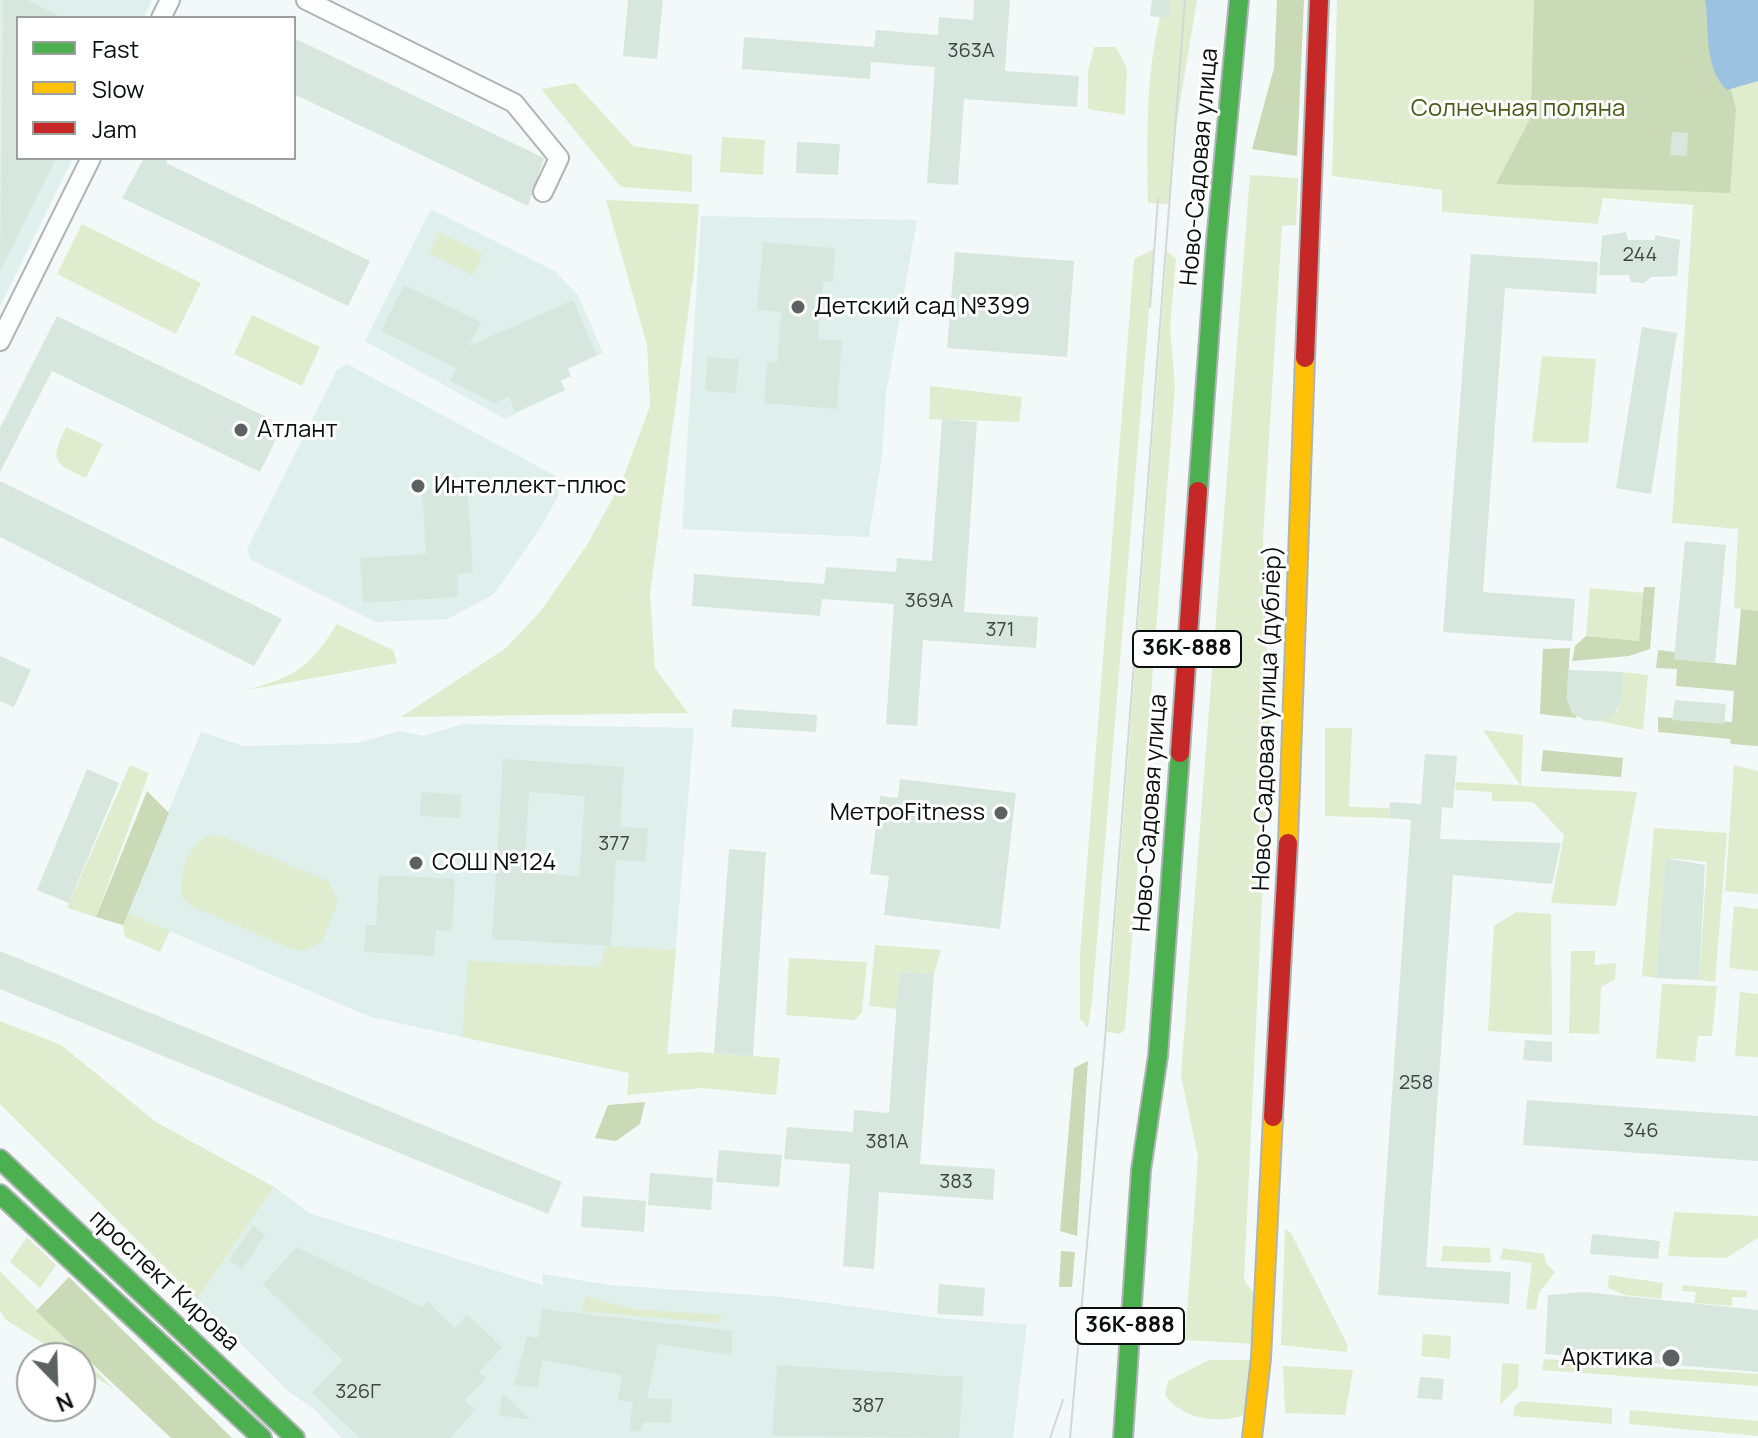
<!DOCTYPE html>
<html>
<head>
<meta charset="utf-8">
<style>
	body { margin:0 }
	#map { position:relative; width:1758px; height:1438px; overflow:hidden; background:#f2f9f8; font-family:Manrope,sans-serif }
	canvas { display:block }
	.legend { position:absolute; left:16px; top:16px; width:280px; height:144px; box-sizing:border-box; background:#fff; border:2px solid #9d9f9f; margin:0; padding:10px 14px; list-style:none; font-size:24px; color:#0b0f0f }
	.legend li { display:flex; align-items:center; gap:16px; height:40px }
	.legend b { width:40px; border:2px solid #9d9f9f }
	.north { position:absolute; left:16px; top:1342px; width:80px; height:80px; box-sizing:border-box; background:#fff; border:2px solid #9d9f9f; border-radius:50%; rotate:157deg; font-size:22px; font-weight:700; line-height:32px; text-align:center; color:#0b0f0f }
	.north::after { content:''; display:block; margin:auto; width:28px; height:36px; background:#5c6161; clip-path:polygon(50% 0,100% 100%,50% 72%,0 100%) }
</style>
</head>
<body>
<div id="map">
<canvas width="1758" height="1438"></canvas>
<ul class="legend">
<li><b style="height:10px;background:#4caf50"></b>Fast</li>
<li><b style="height:10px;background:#ffc107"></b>Slow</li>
<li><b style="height:10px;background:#c62828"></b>Jam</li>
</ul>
<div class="north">N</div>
</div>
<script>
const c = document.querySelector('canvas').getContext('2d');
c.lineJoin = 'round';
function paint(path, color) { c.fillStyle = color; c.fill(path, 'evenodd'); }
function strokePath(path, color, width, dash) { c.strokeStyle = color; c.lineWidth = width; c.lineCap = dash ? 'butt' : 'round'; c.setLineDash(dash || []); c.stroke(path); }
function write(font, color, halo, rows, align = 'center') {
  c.font = font + ' Manrope,sans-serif'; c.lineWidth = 6; c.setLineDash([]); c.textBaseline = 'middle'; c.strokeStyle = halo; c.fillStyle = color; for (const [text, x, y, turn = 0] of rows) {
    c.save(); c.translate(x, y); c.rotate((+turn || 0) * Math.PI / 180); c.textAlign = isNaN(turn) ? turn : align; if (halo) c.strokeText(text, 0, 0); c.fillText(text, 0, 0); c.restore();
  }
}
const built = new Path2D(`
	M0,0h152l-9,18h-125v140h55l-73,148z
	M431,209l124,62 23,24 25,58 -35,16 3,7 -10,5 4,9 -60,29 -140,-78z
	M701,216l216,4 -31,174 -4,62 -13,81 -187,-8z
	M347,364l209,112 3,19 -22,38 -43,61 -46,25 -72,3 -125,-62 -4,-11 90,-179z
	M463,724l231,4 -27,325 -38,20 -258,-56 -244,-104 74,-181 43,14 114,-3 41,-12 25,5z
	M274,1187l37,27 232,71 -1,-11 67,11 174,12 156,21 88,7 -14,113h-671l-28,-29 -26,-18 -91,-92z`);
const green = new Path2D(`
	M1164,0h33l-24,144 -4,60 -21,-1c-1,-76 -3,-129 16,-203z
	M1337,0h421v611l-24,-3 4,-79 -66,-6 21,-318 -90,-7 -5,26 -156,-12v-22l-110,-14z
	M1094,47h22l11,22 -2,46 -37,-6v-37z
	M575,83l58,63 59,9v37l-71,-5 -80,-98z
	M722,137l43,3 -2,35 -43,-3z
	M1250,175l48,3 -2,47 -14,1 -19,312 7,193 -26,549 14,19 -3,45 -70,-4 13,-183 -17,-82z
	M606,200l93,4 -5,66 -44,323 5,75 33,45 -287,4 105,-69 34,-36 47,-67 35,-64 28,-75 -3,-61z
	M82,224l119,59 -25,51 -119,-60z
	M439,232l44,22 -10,21 -44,-22z
	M1154,249l-62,752 -4,27 -8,-9v-65l54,-695z
	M1167,251l9,8 -6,69 5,58 -50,643 -5,5 -13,-2z
	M252,315l68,32 -18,39 -68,-32z
	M1542,356l54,3 -8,84 -56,-1z
	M930,386l92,11 -3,25 -90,-3z
	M66,427l37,17 -17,34c-34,-16 -36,-16 -20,-51z
	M1590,588l55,5 -6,48 -53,-5z
	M337,624l56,26 4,13 -150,27c51,-15 61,-21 90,-66z
	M1623,672l25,3 -5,55 -44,-9 19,-10z
	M1325,728h27l-3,79 40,1v10l-64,-2z
	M1483,730l40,5 -2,51 116,6 -21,114 -65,-3 13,-68 -31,-33 -41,-1v-9l-37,-2 1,-8 64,3z
	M130,765l19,8 -53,144 -29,-9z
	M1734,765l24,6v123l-33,-3z
	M1654,828l73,5 -12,149 -16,-2 8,-118 -40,-4 -11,120 -14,-2z
	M211,835l12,2 105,44 10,20 -16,41 -20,9 -12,-3 -97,-41 -10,-9c-6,-22 4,-56 28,-63z
	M1734,906l24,3v62l-29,-3z
	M1516,912l35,2 1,121 -64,-4 6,-105z
	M127,913l43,18 -10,21 -35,-15 -2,-12z
	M875,945l66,5 -7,24 -35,-2 -2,37 -28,-3z
	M606,946l70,4 -9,104 33,-2 80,6 -4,37 -75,-7 -74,7 2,-22 -167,-36 6,-76 132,6z
	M1571,951h24v14l21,-2 -1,16 -14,8 -2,47 -30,-1z
	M789,958l78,4 -5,50 -7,8 -69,-5z
	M1662,984l55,2 -5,50h-14l-3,26 -39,-4z
	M1740,992l18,2v63l-23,-1z
	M0,1021l61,24 95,77 118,65 -77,112 -197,-195z
	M1674,1212l84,4v22l-32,20 -58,-2z
	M1285,1229l6,4 57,113 -2,6 -65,-7z
	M27,1237l29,28 -16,23 -30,-26z
	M1443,1246l47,2 1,15 -50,-2z
	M1503,1248l41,6 2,9 9,9 -16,21 -3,17 -10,-1 6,-46 -32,-4z
	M0,1271l114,118 -34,-22v-9h-14l-61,-39 -5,-9z
	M1609,1275l54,8 -2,16 -37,-4 -16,-7z
	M1683,1285l64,6v7l-15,-1v9l-38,-3 2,-11 -14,-1z
	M587,1296l44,13 91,6 -3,8 -139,-12z
	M1423,1334l28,2 -1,23 -29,-3z
	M1544,1359l214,15v12l-216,-16z
	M1209,1360h46l-4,52c-27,14 -69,8 -86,-17l3,-14z
	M1502,1363l17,1 -1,23 -18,18z
	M1283,1366l70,4 -8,45 -60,-2z
	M1521,1401l91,7v16l-99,-8 1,-9z
	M1630,1410l128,11v15l-129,-12z`);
const forest = new Path2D(`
	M1277,0h27l-7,156 -45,-7 22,-81z
	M1534,0h173l29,109 -6,84 -234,-9 35,-67z
	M1644,587h11l-5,62 -21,7 -57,5 3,-15 11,-10 53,5z
	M1741,609l17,2v135l-27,-2 -1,-5 -72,-7v-15l74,5 2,-31 -58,-5 1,-17 -21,-1 2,-18 17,2v7l61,6z
	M1570,648l-3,51 10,19 -37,-4 3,-65z
	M1543,750l80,8 -2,19 -80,-6z
	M147,791l22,22 -46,112 -27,-8z
	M1088,1061l-11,175 -17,-5 14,-163z
	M645,1102l-5,22 -24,17 -21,-3 13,-33z
	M1061,1251l14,1 -3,35h-13z
	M69,1277l163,161h-61l-135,-127z`);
const water = new Path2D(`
	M1705,0h53v81l-31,9c-24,-23 -17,-60 -22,-90z`);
const building = new Path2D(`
	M3,0h24l36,18h-45v140h38l-56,113z
	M628,0h35l-6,59 -34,-3z
	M974,0h36l-5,71 74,5 -2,31 -113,-8 -6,86 -31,-2 8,-116 -64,-5 -1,17 -128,-10 2,-32 130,10 2,-17 62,5 1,-18 34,3z
	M1152,0h18l-1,18 -19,-2z
	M294,38l250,120 -16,48 -234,-112z
	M1672,132l16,1 -1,23 -17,-1z
	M797,142l43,2 -2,31 -42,-2z
	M144,158h24l-2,5 204,98 -22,45 -226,-108z
	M1626,232l2,8h27v-5l25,5 -3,36 -26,1 -7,6 -13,-1 -2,-7h-30l3,-39z
	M763,242l72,6 -2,34h-10l-5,57 24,2 -5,68 -73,-6 3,-41 10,1 4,-51 -24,-2z
	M955,252l119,9 -7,96 -120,-9z
	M1471,254l127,8 -2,32 -91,-6 -22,304 92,7 -3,42 -129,-9z
	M404,285l77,37 -12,24 104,-46 24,55 -30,14 4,7 -11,5 5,9 -50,22 -6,-16 -15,7 -44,-22 6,-13 -75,-37z
	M57,316l226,109 -23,47 -208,-101 -52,101v-44z
	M1642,327l35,6 -26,161 -35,-6z
	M708,357l31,2 -3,34 -31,-2z
	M942,419l35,3 -13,190 74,5 -2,31 -113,-8 -6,86 -31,-2 8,-120 -72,-5 -2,17 -128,-10 2,-32 130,10 2,-17 70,5 1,-14 35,3z
	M450,472l1,13 16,-1 6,89 -16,1 1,23 -95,6 -3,-45 66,-4 -4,-64 14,-1 -1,-16z
	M0,481l282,138 -28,47 -254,-129z
	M1685,541l41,4 -11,118 -41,-4z
	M0,656l31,14 -17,37 -14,-6z
	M1568,670l55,2 -2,30 -8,14 -14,5 -15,-1 -12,-7 -5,-14z
	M1675,700l51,4 -2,20 -52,-4z
	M733,709l84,6 -1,17 -85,-5z
	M1425,754l32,2 -4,52 -11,-1 -2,32 121,4 -9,41 -99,-9 -27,392 85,5 -2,32 -131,-9 33,-475 -22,-2 1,-16 31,2z
	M503,759l121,8 -4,60 28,1 -2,34 -30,-2 -5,86 -119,-7zM529,792l56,4 -6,80 -55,-4z
	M87,769l32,14 -50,120 -32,-13z
	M900,779l116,14 -16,136 -116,-14 5,-39 -19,-2 10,-78 18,2z
	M421,792l40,3 -1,23 -40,-2z
	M729,849l37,3 -13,204 -39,-3z
	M1666,858l39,7 -6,115 -43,-2z
	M379,875l76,4 -3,52 -16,-1 -2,26 -70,-4 2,-27h10z
	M0,951l562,231 -14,32 -548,-225z
	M899,972l35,2 -14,190 75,5 -2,31 -114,-8 -5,77 -31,-3 7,-102 -66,-5 3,-32 66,5 1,-22 35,3z
	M1525,1040l27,2v20l-29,-2z
	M1527,1100l231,16v45l-235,-16z
	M719,1150l63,5 -3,32 -63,-5z
	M650,1173l63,5 -2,32 -63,-5z
	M583,1196l63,5 -2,31 -63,-5z
	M253,1226l12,9 -23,34 -13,-9z
	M1592,1234l68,7 -2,18 -68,-5z
	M296,1247l126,60 5,-6 28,27 12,-13 35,32 -23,25 7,6 -21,22 12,12 -10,-2 5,4 -22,24h-90l-48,-45 31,-33 -80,-75z
	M939,1284l46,4 -2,28 -46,-2z
	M1585,1292l173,18v62l-213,-18 3,-59z
	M542,1309l191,22 -2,24 -73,-11 -11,54 25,1 -1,24 -28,-1 -3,10 -11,-2 4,-28 -15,-2 4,-25 -80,-15 -4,28 -24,-3 13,-49 11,2z
	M777,1365l186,12 -4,61 -187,-2z
	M1420,1377l24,2 -2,21 -25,-2z
	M502,1393l28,27 -31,-5z`);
const street = new Path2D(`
	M306,0l208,103 45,55 -16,34
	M161,18l9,-18
	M0,341l91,-183`);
const fast = new Path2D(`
	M1198,491l18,-249 23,-242
	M0,1159l295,279
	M0,1194l262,244
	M1123,1438l18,-268 17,-114 22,-303`);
const slow = new Path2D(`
	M1288,843l17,-485
	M1252,1438l9,-80 12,-241`);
const jam = new Path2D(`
	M1305,358l14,-358
	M1180,753l18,-262
	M1273,1117l15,-274`);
const tram = new Path2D(`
	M1150,307l8,-108
	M1050,1438l13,-38
	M1070,1438l34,-386 81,-1052`);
const markers = [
	[798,307,8,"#5c6161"],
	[241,430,8,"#5c6161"],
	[418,486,8,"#5c6161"],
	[1001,813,8,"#5c6161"],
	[416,863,8,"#5c6161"],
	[1671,1358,10,"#5c6161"]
];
const numberNames = [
	["363А",971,51],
	["244",1640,255],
	["369А",929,601],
	["371",1000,630],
	["377",614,844],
	["258",1416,1083],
	["346",1641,1131],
	["381А",887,1142],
	["383",956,1182],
	["326Г",358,1392],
	["387",868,1406]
];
const shields = [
	[1187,649,108],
	[1130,1326,108]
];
const shieldNames = [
	["36К-888",1187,649],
	["36К-888",1130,1326]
];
const parkNames = [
	["Солнечная поляна",1518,109]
];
const streetNames = [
	["Ново-Садовая улица",1200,167,-85],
	["Ново-Садовая улица (дублёр)",1268,718,-88],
	["Ново-Садовая улица",1151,813,-86],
	["проспект Кирова",164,1281,43]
];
const poiNames = [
	["Детский сад №399",814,307],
	["Атлант",257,430],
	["Интеллект-плюс",434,486],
	["МетроFitness",985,813,"right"],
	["СОШ №124",432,863],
	["Арктика",1653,1358,"right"]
];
paint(built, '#dfefec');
paint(green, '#dfedce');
paint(forest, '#cad9b6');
paint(water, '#9cc2e2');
paint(building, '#d7e7de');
strokePath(street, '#afb5b4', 22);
strokePath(fast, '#afb5b4', 22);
strokePath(slow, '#afb5b4', 22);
strokePath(jam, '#afb5b4', 22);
strokePath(street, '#fdfefe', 18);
strokePath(fast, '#4caf50', 18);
strokePath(slow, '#ffc107', 18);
strokePath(jam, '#c62828', 18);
strokePath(tram, '#d5d7d7', 2);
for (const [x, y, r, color] of markers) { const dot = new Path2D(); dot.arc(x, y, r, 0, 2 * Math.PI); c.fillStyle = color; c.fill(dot); strokePath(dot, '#fff', 3); }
write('20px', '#3f4644', null, numberNames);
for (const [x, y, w] of shields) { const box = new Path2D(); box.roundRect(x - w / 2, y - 18, w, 36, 6); c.fillStyle = '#fff'; c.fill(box); strokePath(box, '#0b0f0f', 2); }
write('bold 22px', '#0b0f0f', null, shieldNames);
write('24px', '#495b19', '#fff', parkNames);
write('24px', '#0b0f0f', '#fff', streetNames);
write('24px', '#0b0f0f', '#fff', poiNames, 'left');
</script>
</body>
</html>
